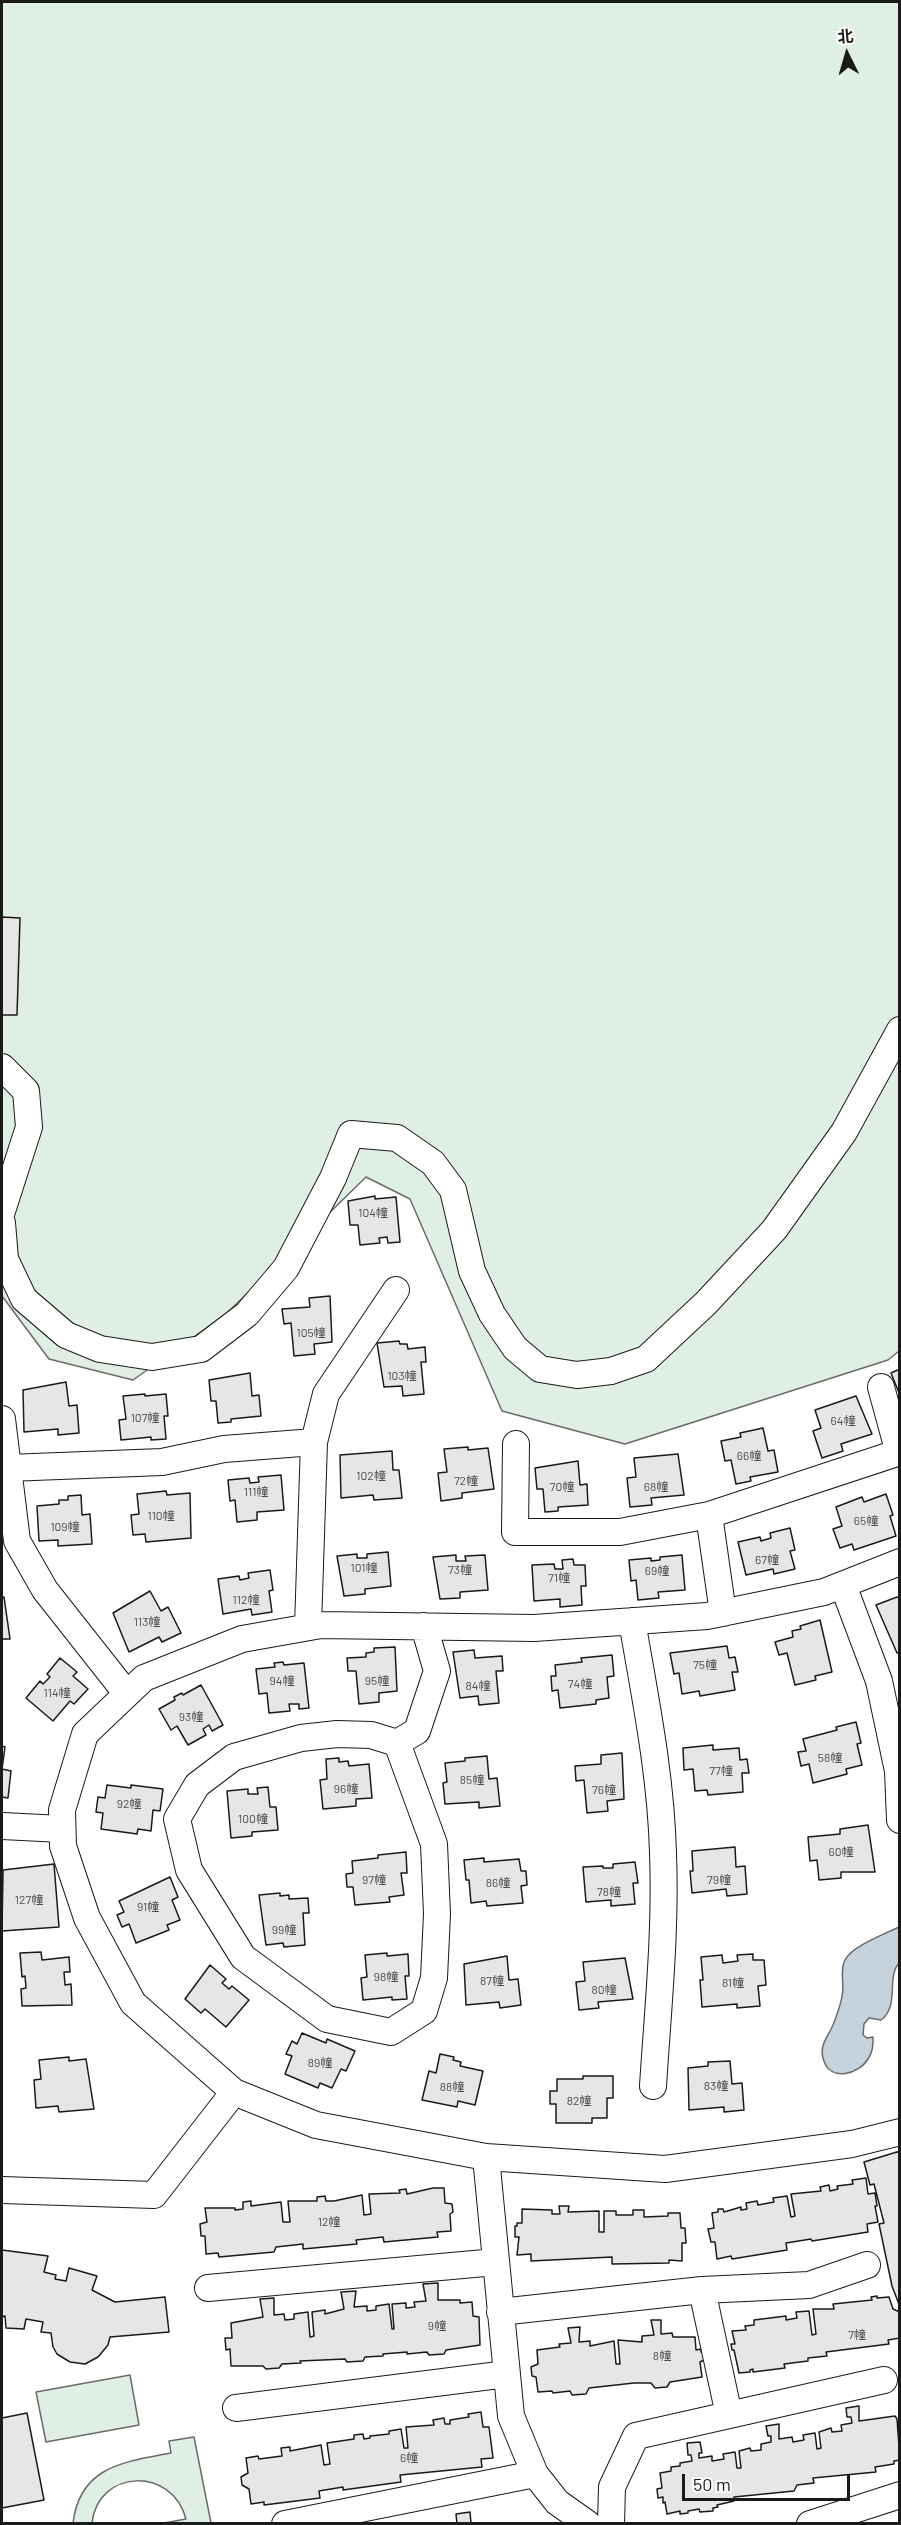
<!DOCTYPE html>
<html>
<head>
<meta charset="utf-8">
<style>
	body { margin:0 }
	#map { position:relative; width:901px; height:2525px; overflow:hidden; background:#fff; font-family:Barlow,"Noto Sans SC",sans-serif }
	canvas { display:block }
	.frame { position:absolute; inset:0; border:3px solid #1a1a1a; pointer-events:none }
	.north { position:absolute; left:817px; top:24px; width:60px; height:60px; -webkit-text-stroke:4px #fff; paint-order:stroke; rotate:355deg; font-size:16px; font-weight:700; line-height:24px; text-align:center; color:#1a1a1a }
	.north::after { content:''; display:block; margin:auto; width:21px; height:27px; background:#1a1a1a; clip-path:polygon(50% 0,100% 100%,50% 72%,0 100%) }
	.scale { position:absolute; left:682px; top:2474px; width:168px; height:27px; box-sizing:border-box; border:3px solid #1a1a1a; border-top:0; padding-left:8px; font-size:18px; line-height:21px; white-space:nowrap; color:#1a1a1a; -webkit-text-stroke:4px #fff; paint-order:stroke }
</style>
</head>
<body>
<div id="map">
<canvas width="901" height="2525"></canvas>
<div class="frame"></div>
<div class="north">北</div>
<div class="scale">50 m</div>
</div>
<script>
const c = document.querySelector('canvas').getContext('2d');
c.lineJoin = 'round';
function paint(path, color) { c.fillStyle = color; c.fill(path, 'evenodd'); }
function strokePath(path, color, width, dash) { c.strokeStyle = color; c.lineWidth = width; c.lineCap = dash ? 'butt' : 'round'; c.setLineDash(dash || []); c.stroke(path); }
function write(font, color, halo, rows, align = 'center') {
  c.font = font + ' Barlow,"Noto Sans SC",sans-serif'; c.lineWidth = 4.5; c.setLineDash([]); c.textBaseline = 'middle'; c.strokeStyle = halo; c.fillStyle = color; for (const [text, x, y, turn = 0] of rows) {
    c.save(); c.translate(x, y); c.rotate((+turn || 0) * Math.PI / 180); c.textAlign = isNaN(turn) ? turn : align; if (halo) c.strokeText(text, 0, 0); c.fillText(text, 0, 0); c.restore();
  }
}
const green = new Path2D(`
	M2,2h897v1349l-11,9 -263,84 -123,-33 -92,-212 -44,-22 -140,137 -93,66 -84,-21 -47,-63z
	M130,2375l9,50 -93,17 -10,-50z
	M194,2437l17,86h-47l22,-4c-14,-53 -88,-50 -94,4h-19c7,-57 51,-61 98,-70l-2,-12z`);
const water = new Path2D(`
	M899,1927v36c-13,15 1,43 -18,57l-12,-2 -5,6 -1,11 4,3 6,-1c0,8 0,15 -5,22 -9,15 -37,23 -44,2 -5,-13 1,-20 6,-30 4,-7 11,-27 12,-35 3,-11 -3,-25 3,-36 7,-14 40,-26 54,-33z`);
const building = new Path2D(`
	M2,917l18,1 -3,97h-15z
	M375,1196v3l21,-2 4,45 -12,1 -1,-6 -8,1 1,5 -20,2 -2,-20h-8l-2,-24z
	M330,1296l2,46 -18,2 1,10 -21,2 -3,-33 -7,1 -2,-15 28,-2 -1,-9z
	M399,1341l1,3h7l1,5 17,-2 1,15h-5l3,32 -21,2 -1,-10 -18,1 -7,-44z
	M900,1369v23l-1,1 -8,-20z
	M250,1373l2,23 7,-1 2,21 -30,3v3l-13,1 -2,-22h-5l-2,-21z
	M66,1382l3,24 8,-1 2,28 -21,2v-6l-34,3 -1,-42z
	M145,1394v2l21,-2 2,22h-4l2,23 -15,1v-3l-30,3 -2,-20 7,-1 -3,-23z
	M856,1396l16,38 -31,10 2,7 -21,7 -9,-27 8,-3 -6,-18z
	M763,1428l5,23 6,-1 4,22 -28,5 1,4 -15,3 -5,-24 -6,1 -4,-20 20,-4 -1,-4z
	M468,1447v3l20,-2 6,41 -32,4v5l-21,3 -3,-28 9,-1 -3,-23z
	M392,1451l1,19h6l3,28 -28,2 -1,-5 -32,3 -1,-43z
	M678,1454l6,41 -33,3 1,7 -22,2 -3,-29 9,-1 -2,-19z
	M578,1461l2,24 7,-1 1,21 -30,2v4l-13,1 -2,-23h-6l-2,-21z
	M281,1475l3,35 -27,2v8l-20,2 -2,-22 -5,1 -2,-21 21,-2 1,5 9,-1 -1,-5z
	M166,1491l1,4 23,-2 1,45 -45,4 -1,-8 -12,1 -2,-20 8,-1 -2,-20z
	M886,1494l7,21 -3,1 6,20 -42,14 -2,-6 -12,4 -7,-19 9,-3 -6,-19 26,-10 2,5z
	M81,1495l1,20 8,-1 2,30 -34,2v-6l-19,1 -2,-35 22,-2v-4h9v-4z
	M790,1528l5,22 -5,1 5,18 -21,5 -1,-5 -27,6 -8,-33 22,-5 1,4 10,-3 -1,-5z
	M388,1552l3,34 -26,3v5l-21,2 -7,-40 20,-2v4h10v-4z
	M456,1555v6h10l-1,-5 20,-1 3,35 -28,2v6l-20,1 -7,-42z
	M682,1555l3,35 -27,2 1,6 -21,2 -2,-20 -5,1 -2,-21 22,-2v3l9,-1v-3z
	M573,1559l1,6h11l1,21h-5l1,19 -22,2v-8l-26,2 -2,-36 22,-1 1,5h8l-1,-9z
	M270,1570l3,20 -4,1 3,21 -20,3 -1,-6 -28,5 -5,-35 21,-3 1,4 9,-2 -1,-5z
	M150,1591l11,20 7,-4 13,26 -19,9 -3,-5 -30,15 -16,-39z
	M2,1597h2l6,42h-8z
	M897,1597l3,2v53l-3,1 -21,-48z
	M820,1620l12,52 -17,4 1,4 -21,5 -8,-32 -8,2 -4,-13 18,-5 -1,-6 9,-2 -1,-3z
	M727,1646l2,12 6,-1 3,15h-6l3,18 -35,6 -1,-5 -17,3 -3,-21 -5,1 -4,-21z
	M395,1647l2,44 -18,2v9l-20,2 -3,-33h-8l-1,-13 19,-1v-4l8,-1v-4z
	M474,1650l1,8 27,-2 1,15h-7l3,32 -20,2 -1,-9 -18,2 -7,-46z
	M612,1655l2,21 -7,1 2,21 -13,2v4l-36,4 -2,-18 -6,1 -1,-15h5l-1,-11 27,-3 -1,-4z
	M60,1658l17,14 -4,4 15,13 -14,15 -4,-3 -17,20 -27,-23 14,-17 3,3 7,-7 -3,-3z
	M283,1662l1,3 20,-2 5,45 -10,1v-5h-10l1,7 -21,2 -2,-20 -8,1 -3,-25 19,-2 -1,-4z
	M201,1685l22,40 -11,6 -3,-6 -6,4 3,6 -18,10 -11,-19 -6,4 -12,-21 16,-9 -1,-3 8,-4 1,2z
	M856,1722l5,21 -4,1 5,21 -16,4 1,5 -34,9 -4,-19 -8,2 -3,-14 8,-1 -3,-12 34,-9 -1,-3z
	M713,1745v5l26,-2 1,12 7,-1 2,14h-7l1,19 -35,3 -1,-5 -12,1 -2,-22 -9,1 -1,-22z
	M2,1746l3,1 -3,22 9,2 -3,27 -6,-1z
	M622,1753l2,46 -17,2 1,10 -21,2 -3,-33 -8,1 -1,-15 26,-2v-9z
	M487,1756l2,23 8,-1 3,28 -21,2v-6l-34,2 -2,-21 4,-1 -2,-19 20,-2v-3z
	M339,1758v4l9,-1 1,5 20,-2 3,34 -16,1v7l-33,3 -3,-29 7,-1 -1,-20z
	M107,1785l24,3v-3l32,4 -3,22 -7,-1 -2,21 -13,-2 -1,5 -36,-5 2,-16 -7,-1 2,-15 7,1z
	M268,1787l2,20h6l2,23 -26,2v4l-21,2 -4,-47 21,-2v5h10l-1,-6z
	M868,1825l7,47h-34v6l-22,2 -2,-20 -7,1 -2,-24 32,-3v-5z
	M735,1847l1,20 9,-1 2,28 -20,2 -1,-7 -34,4 -2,-22h3l-1,-20z
	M406,1852l1,21h-6l3,22 -15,2 1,5 -35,3 -2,-18h-6l-1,-13 7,-1 -1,-12 26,-3v-3z
	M484,1858v4l35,-3 2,12h5l1,14 -6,1 2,17 -36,3 -1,-5 -15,2 -2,-23h-3l-2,-20z
	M635,1862l3,21h-5l2,21 -24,2v-6l-25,2 -3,-35 20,-1v2h10v-4z
	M54,1864l5,63 -57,4 1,-61z
	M170,1877l8,20 -6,3 8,20 -13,5 2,5 -33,13 -7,-19 -7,3 -5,-12 7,-3 -5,-11z
	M280,1893v3l9,-1v4l19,-1 1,15h-6l2,32 -21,2 -1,-4 -17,2 -7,-50z
	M41,1952l1,8 27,-3 1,15h-6l1,13 6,-1 1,21 -50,1 -1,-17 5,-1 -1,-12 -3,1 -2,-24z
	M387,1953v3l21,-2 1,22h-4l2,23 -15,1v-3l-29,3 -2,-22 6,-1 -2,-22z
	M753,1954v6h11l2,25 -8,1 2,20 -23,2v-4l-35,3 -2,-27h3l-2,-23 21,-2 1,8 15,-2 -1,-6z
	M507,1956l2,24 9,-1 3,26 -21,3 -1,-6 -33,3 -2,-41z
	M625,1958l8,41 -35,3 1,6 -20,2 -3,-28 9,-1 -2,-19z
	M210,1965l16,14 -4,4 7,6 3,-3 17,14 -23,27 -21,-18 -4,4 -16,-14z
	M302,2033l24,10 1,-4 28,12 -9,20 -5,-2 -9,19 -12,-5 -2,5 -33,-14 7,-18 -6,-2 6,-13 5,3z
	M440,2054l14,3 -1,3 8,2 -1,4 23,5 -8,34 -17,-4 -1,6 -35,-7 7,-29 7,2z
	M69,2057v4l17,-2 8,50 -35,3 -1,-6 -22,2 -2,-28 7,-1 -2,-19z
	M730,2061l2,23 10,-1 2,27 -20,2v-5l-35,3 -1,-42 20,-2v-4z
	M583,2076h30v22h-6v20h-15v5h-36v-19h-6v-13h7v-12h26z
	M900,2151v156l-8,-21 -13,-62 5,-1 -10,-39 -4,1 -6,-23z
	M866,2178l2,16 7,-1 2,13h-2l3,16 -11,2 1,8 -56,9 -1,-2 -25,4 1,7 -55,9 -1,-3 -14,3 -2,-17h-4l-3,-13 6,-1 -2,-15 6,-1v-3h5l1,3 17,-5v3l6,-1 -1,-6 11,-2 1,4 16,-3 -1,-4 14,-2 4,21 4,-1 -4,-22 30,-3 -1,-4 9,-2 1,6 8,-2 -1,-3 16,-2 -1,-4z
	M433,2188h11l1,15 7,1 1,8 -3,2 1,17 -14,1 1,5 -54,5 -1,-5 -27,3 1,4 -54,5v-5l-27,3 -2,5 -55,5 -1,-4 -12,1 -1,-18h-4l-1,-12 7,-2 -2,-14h30v2l8,-1v-7l8,-1v5l30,-4 2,20h7l-2,-21h29v-4l8,-1 1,5h8l28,-6 2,20 7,-1 -2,-20 31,-1 -1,-3 7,-1 1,5z
	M559,2206h10l-1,6 31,-1v21h5v-21h12v4h17v-5h11v7l24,-1v-3h12l1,15h4l1,15h-4v18l-13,-1v3l-57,1v-7l-81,4v-7l-14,1 2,-18h-4v-11h2v-3h5v-14l30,1v4h8z
	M2,2250l46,6 -4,16 12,3 -1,4 11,2 3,-13 28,8 -5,14 23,12 50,-5 4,35 -59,5 -2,8 -10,12 -13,7 -15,-2 -13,-8 -4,-7 -2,-14 -10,-1 2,-10 -17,-3 -2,10 -18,-1 -1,-12 -3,1z
	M438,2283v17h22v3l12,-1 1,14 6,1 1,28 -34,5 -2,4 -15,1 -2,-3 -20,2v-2l-24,2v2l-18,1 -2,4 -16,1 -2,-3 -45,2 1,2 -19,1 -3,4 -13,1 -3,-3h-32l-1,-17 -4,1 -1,-12h7l-1,-15 32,-6 -3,-18 14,-1v17l10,-1 1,6 9,-1v-5l14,-2 2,25 4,-1 -2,-24 13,-2v4l19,-5 -3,-17 15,-1 -2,16 13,-1v5l9,-1v-4l13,-2 3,25h2l-2,-25 14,-1v5l9,-1 -1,-5 12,-1 -3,-17z
	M877,2296v2l12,-1 4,12 7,3v26l-12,2 1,4 -63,8 1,4 -19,2v3l-24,3 1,4 -32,4v-3l-3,1v2l-11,1 -5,-23h-2l-1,-6h4l-3,-13 14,-1 -1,-4 9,-1v-5l32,-4v4l11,-2 -1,-6 13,-1 3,24 4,-1 -3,-25h21l-1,-5 39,-4 -1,-3z
	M651,2320h10v14l11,-1 1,4h22l1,13 5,-1v3h2l1,8 -4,2 2,15 -32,5 -3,5 -12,1 -4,-5h-17l-45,5 -3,6 -14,1 -2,-4 -17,2 -1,-2 -14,1 -2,-15 -4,-1 -1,-9 7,-3 -1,-14 23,-3 -1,-3 12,-1 -3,-15 12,-1 -1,15 11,-1v5l24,-5 2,23h4l-2,-24 24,2v-6l12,-1z
	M859,2406v15l36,-5 2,3 3,41 -6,1v3l-19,3 1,5 -63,6 1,5 -17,2 -3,6 -60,6v4l-17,4 1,2 -5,1v3l-13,1 -1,-3 -11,2v2l-8,1v-3l-13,3 -2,-12 -2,1v-6l-5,1 -1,-9 5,-1 -2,-15 11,-2v-4l9,-1v-3l12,-2 -1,-6h-3l-1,-12 13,-1 2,11h-3v5l13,-2v5l12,-2 -1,-5 12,-2 2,16h4l-2,-17 11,-3 1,3 10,-1v-6l10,-2v-6h-3l-2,-10 13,-2v15l13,-2 1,5 11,-2 -1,-5 12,-2 2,16 4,-1 -2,-16 12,-4 1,4 10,-1 -1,-6 11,-2 -1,-6h-4l-1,-9z
	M481,2412l2,15h6l4,31 -12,1 1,8 -82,8 1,7 -58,8v-3l-24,4 1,7 -56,7v-3l-13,2 -2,-15 -7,-4 -1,-8 7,-4 -2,-15 12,-2 1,3 23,-3 -1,-8 9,-1v4l31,-6 3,20 6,-1 -3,-21 27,-4v-4l9,-1 1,5 6,-1v-2l19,-2v-3l12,-2 3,19h4l-2,-21 28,-2 -1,-5 11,-2 1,6h5v-4l19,-3 -1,-3z
	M27,2413l17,87 -42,8v-90z
	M470,2512l1,11 -14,1 -1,-10z`);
const minor = new Path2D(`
	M2,1067l24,24 3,36 -27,84
	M2,1223l3,36 19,40 42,36 34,14 52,8 49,-8 46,-35 39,-46 47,-90 18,-44 46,4 36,25 20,27 19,81 20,43 23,34 25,21 37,6 34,-4 35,-12 60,-56 68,-73 70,-98 56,-102
	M881,1387l18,66
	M2,1419l15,122 28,49 82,104
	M516,1444l-1,88h105l89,-17 191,-63
	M8,1468l154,-6 62,-13 90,-7
	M709,1515l14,98
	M900,1562l-76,30 -117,24 -173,12 -213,-3 -79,14 -98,39 -17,16 -42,40 -23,76 1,36 24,72 46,85 101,89 82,33 170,32 179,12 187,-25 48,-12
	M843,1585l36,96 19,90 2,49
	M632,1621c13,76 29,154 31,232 3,78 -5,155 -10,233
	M308,1627l6,-185 12,-48 70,-104
	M397,1743l37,101 3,70 -3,64 -10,33 -33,21 -64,-13 -84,-62 -54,-87 -12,-51 20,-34 37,-28 67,-19 36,-4 34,1 26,8 20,-12 20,-60 -13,-45
	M2,1826l60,3
	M486,2157l25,259 24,58 22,28 31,22
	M2,2190l152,5 80,-103
	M208,2288l288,-26
	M702,2290l27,125
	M500,2312l202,-22 107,-5 58,-20
	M236,2408l271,-34
	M285,2524l250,-50
	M611,2524l1,-37 24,-51 248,-56
	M810,2524l90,-29`);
const numberNames = [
	["104幢",373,1213],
	["105幢",311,1333],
	["103幢",402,1376],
	["107幢",145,1418],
	["64幢",843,1421],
	["66幢",749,1456],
	["102幢",371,1476],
	["72幢",466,1481],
	["70幢",562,1487],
	["68幢",656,1487],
	["111幢",256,1492],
	["110幢",161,1516],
	["65幢",866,1521],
	["109幢",65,1527],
	["67幢",767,1560],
	["101幢",364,1568],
	["73幢",460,1570],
	["69幢",657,1571],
	["71幢",559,1578],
	["112幢",246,1600],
	["113幢",147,1622],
	["75幢",705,1665],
	["94幢",282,1681],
	["95幢",377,1681],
	["74幢",580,1684],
	["84幢",478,1686],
	["114幢",57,1693],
	["93幢",191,1717],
	["58幢",830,1758],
	["77幢",721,1771],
	["85幢",472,1780],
	["96幢",346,1789],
	["76幢",604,1790],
	["92幢",129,1804],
	["100幢",253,1819],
	["60幢",841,1852],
	["97幢",374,1880],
	["79幢",719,1880],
	["86幢",498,1883],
	["78幢",609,1892],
	["127幢",29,1900],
	["91幢",148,1907],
	["99幢",284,1930],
	["98幢",386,1977],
	["87幢",492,1981],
	["81幢",733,1983],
	["80幢",604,1990],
	["89幢",320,2063],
	["83幢",716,2086],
	["88幢",452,2087],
	["82幢",579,2101],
	["12幢",329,2222],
	["9幢",437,2326],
	["7幢",857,2335],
	["8幢",662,2356],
	["6幢",409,2458]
];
paint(green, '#e0efe3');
strokePath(green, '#6a6a6a', 1.5);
paint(water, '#c6d2dc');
strokePath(water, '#6a6a6a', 1.5);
paint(building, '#e6e6e6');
strokePath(building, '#1a1a1a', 1.5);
strokePath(minor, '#1a1a1a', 28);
strokePath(minor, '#fff', 26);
write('12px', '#4d4d4d', null, numberNames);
</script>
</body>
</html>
